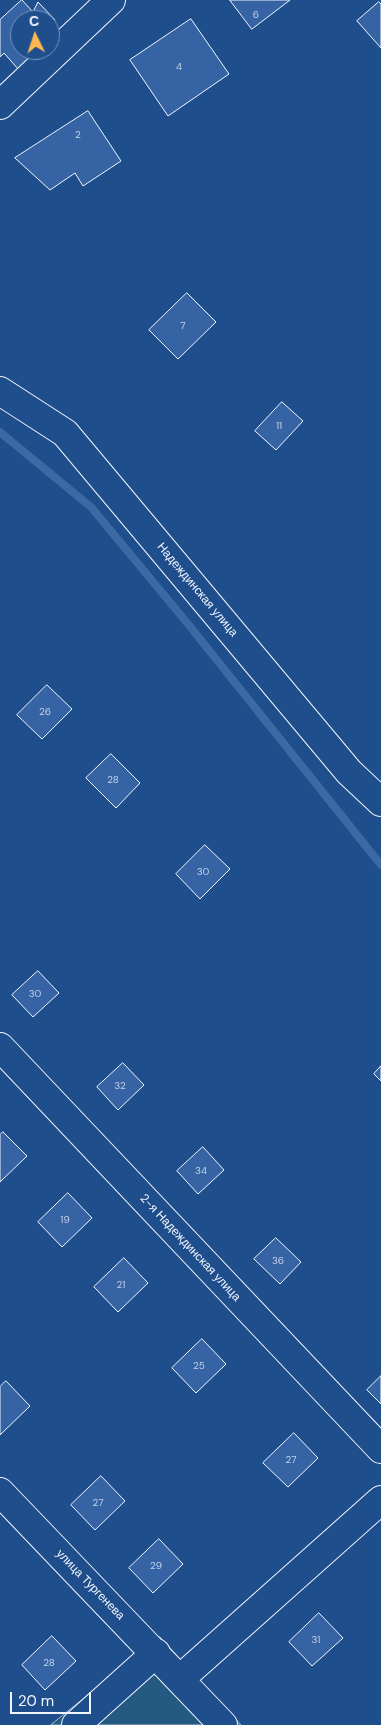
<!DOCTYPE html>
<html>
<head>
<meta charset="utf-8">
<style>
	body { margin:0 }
	#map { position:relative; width:381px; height:1725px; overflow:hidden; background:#1f4e8c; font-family:"DM Sans",sans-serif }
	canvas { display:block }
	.north { position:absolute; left:10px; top:10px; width:50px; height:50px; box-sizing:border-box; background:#1f4e8c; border:1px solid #7391ba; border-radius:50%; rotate:356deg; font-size:14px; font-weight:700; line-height:20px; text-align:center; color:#f2f6ff }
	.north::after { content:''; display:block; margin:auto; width:18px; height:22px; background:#ffb74d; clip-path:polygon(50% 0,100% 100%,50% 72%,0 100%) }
	.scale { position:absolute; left:10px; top:1692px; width:81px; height:22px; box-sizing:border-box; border:2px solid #f2f6ff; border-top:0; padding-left:6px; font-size:15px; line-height:18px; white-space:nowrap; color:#f2f6ff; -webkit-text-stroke:4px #1f4e8c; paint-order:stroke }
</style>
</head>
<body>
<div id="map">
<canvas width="381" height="1725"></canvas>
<div class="north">С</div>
<div class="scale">20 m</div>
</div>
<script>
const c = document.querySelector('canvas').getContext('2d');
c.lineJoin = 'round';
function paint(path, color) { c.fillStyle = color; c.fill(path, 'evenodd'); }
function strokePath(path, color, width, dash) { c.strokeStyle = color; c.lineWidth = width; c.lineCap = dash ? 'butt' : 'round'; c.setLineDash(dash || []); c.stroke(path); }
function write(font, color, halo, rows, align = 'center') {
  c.font = font + ' "DM Sans",sans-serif'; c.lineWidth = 4; c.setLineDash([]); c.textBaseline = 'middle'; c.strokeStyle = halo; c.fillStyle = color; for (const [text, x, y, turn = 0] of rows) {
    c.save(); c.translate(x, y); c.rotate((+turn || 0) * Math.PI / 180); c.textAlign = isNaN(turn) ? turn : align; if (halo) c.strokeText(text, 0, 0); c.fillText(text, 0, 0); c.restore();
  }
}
const green = new Path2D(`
	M160,1637l81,88h-190z`);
const stream = new Path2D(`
	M0,432l91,75 97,117 193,241`);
const building = new Path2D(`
	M22,0l11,12 5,-10 17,18 -5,4v-4h-30v30h18l-20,19 -14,-16 -4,4v-37z
	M230,0h60l-38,29z
	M379,2l2,2v44l-24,-27z
	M191,19l38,55 -61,42 -38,-56z
	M88,111l33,50 -38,25 -8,-13 -25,17 -35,-32z
	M187,293l29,29 -38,37 -29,-29z
	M282,402l21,19 -27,29 -21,-19z
	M47,685l25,24 -30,30 -25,-24z
	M111,754l29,29 -24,25 -30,-30z
	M205,845l25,24 -30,30 -24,-25z
	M38,971l21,22 -26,24 -21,-22z
	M123,1063l21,22 -26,25 -21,-23z
	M381,1066v15l-7,-7z
	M3,1132l24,24 -27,26v-47z
	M203,1147l21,23 -26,24 -21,-23z
	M68,1193l24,25 -30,29 -24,-25z
	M276,1238l25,24 -21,22 -26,-25z
	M124,1258l24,25 -30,29 -24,-25z
	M202,1339l24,25 -30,29 -24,-25z
	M381,1376v28l-14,-14z
	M6,1381l24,25 -30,29v-48z
	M294,1433l24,25 -30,29 -25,-24z
	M101,1476l24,25 -30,29 -24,-25z
	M159,1539l24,25 -30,29 -24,-25z
	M319,1613l24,25 -31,28 -23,-24z
	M52,1636l24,25 -31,29 -23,-25z`);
const minor = new Path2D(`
	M0,105l111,-105
	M0,391l65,42 284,339 32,30
	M0,1047l381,402
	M0,1492l223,233
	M180,1679l201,-179
	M76,1725l80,-72`);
const numberNames = [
	["6",256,15],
	["4",179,67],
	["2",78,135],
	["7",183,326],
	["11",279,426],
	["26",45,712],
	["28",113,780],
	["30",203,872],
	["30",35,994],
	["32",120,1086],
	["34",201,1171],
	["19",65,1220],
	["36",278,1261],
	["21",121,1285],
	["25",199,1366],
	["27",291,1460],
	["27",98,1503],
	["29",156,1566],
	["31",316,1640],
	["28",49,1663]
];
const streetNames = [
	["Надеждинская улица",197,590,50],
	["2-я Надеждинская улица",190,1248,47],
	["улица Тургенева",90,1585,46]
];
paint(green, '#245a82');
strokePath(green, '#a8bbd7', 1);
strokePath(stream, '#3b69a3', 8);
paint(building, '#3563a3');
strokePath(building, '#f2f6ff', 1);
strokePath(minor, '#f2f6ff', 30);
strokePath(minor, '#1f4e8c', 28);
write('10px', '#c3d1e8', null, numberNames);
write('12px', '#f2f6ff', '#1f4e8c', streetNames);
</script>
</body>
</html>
